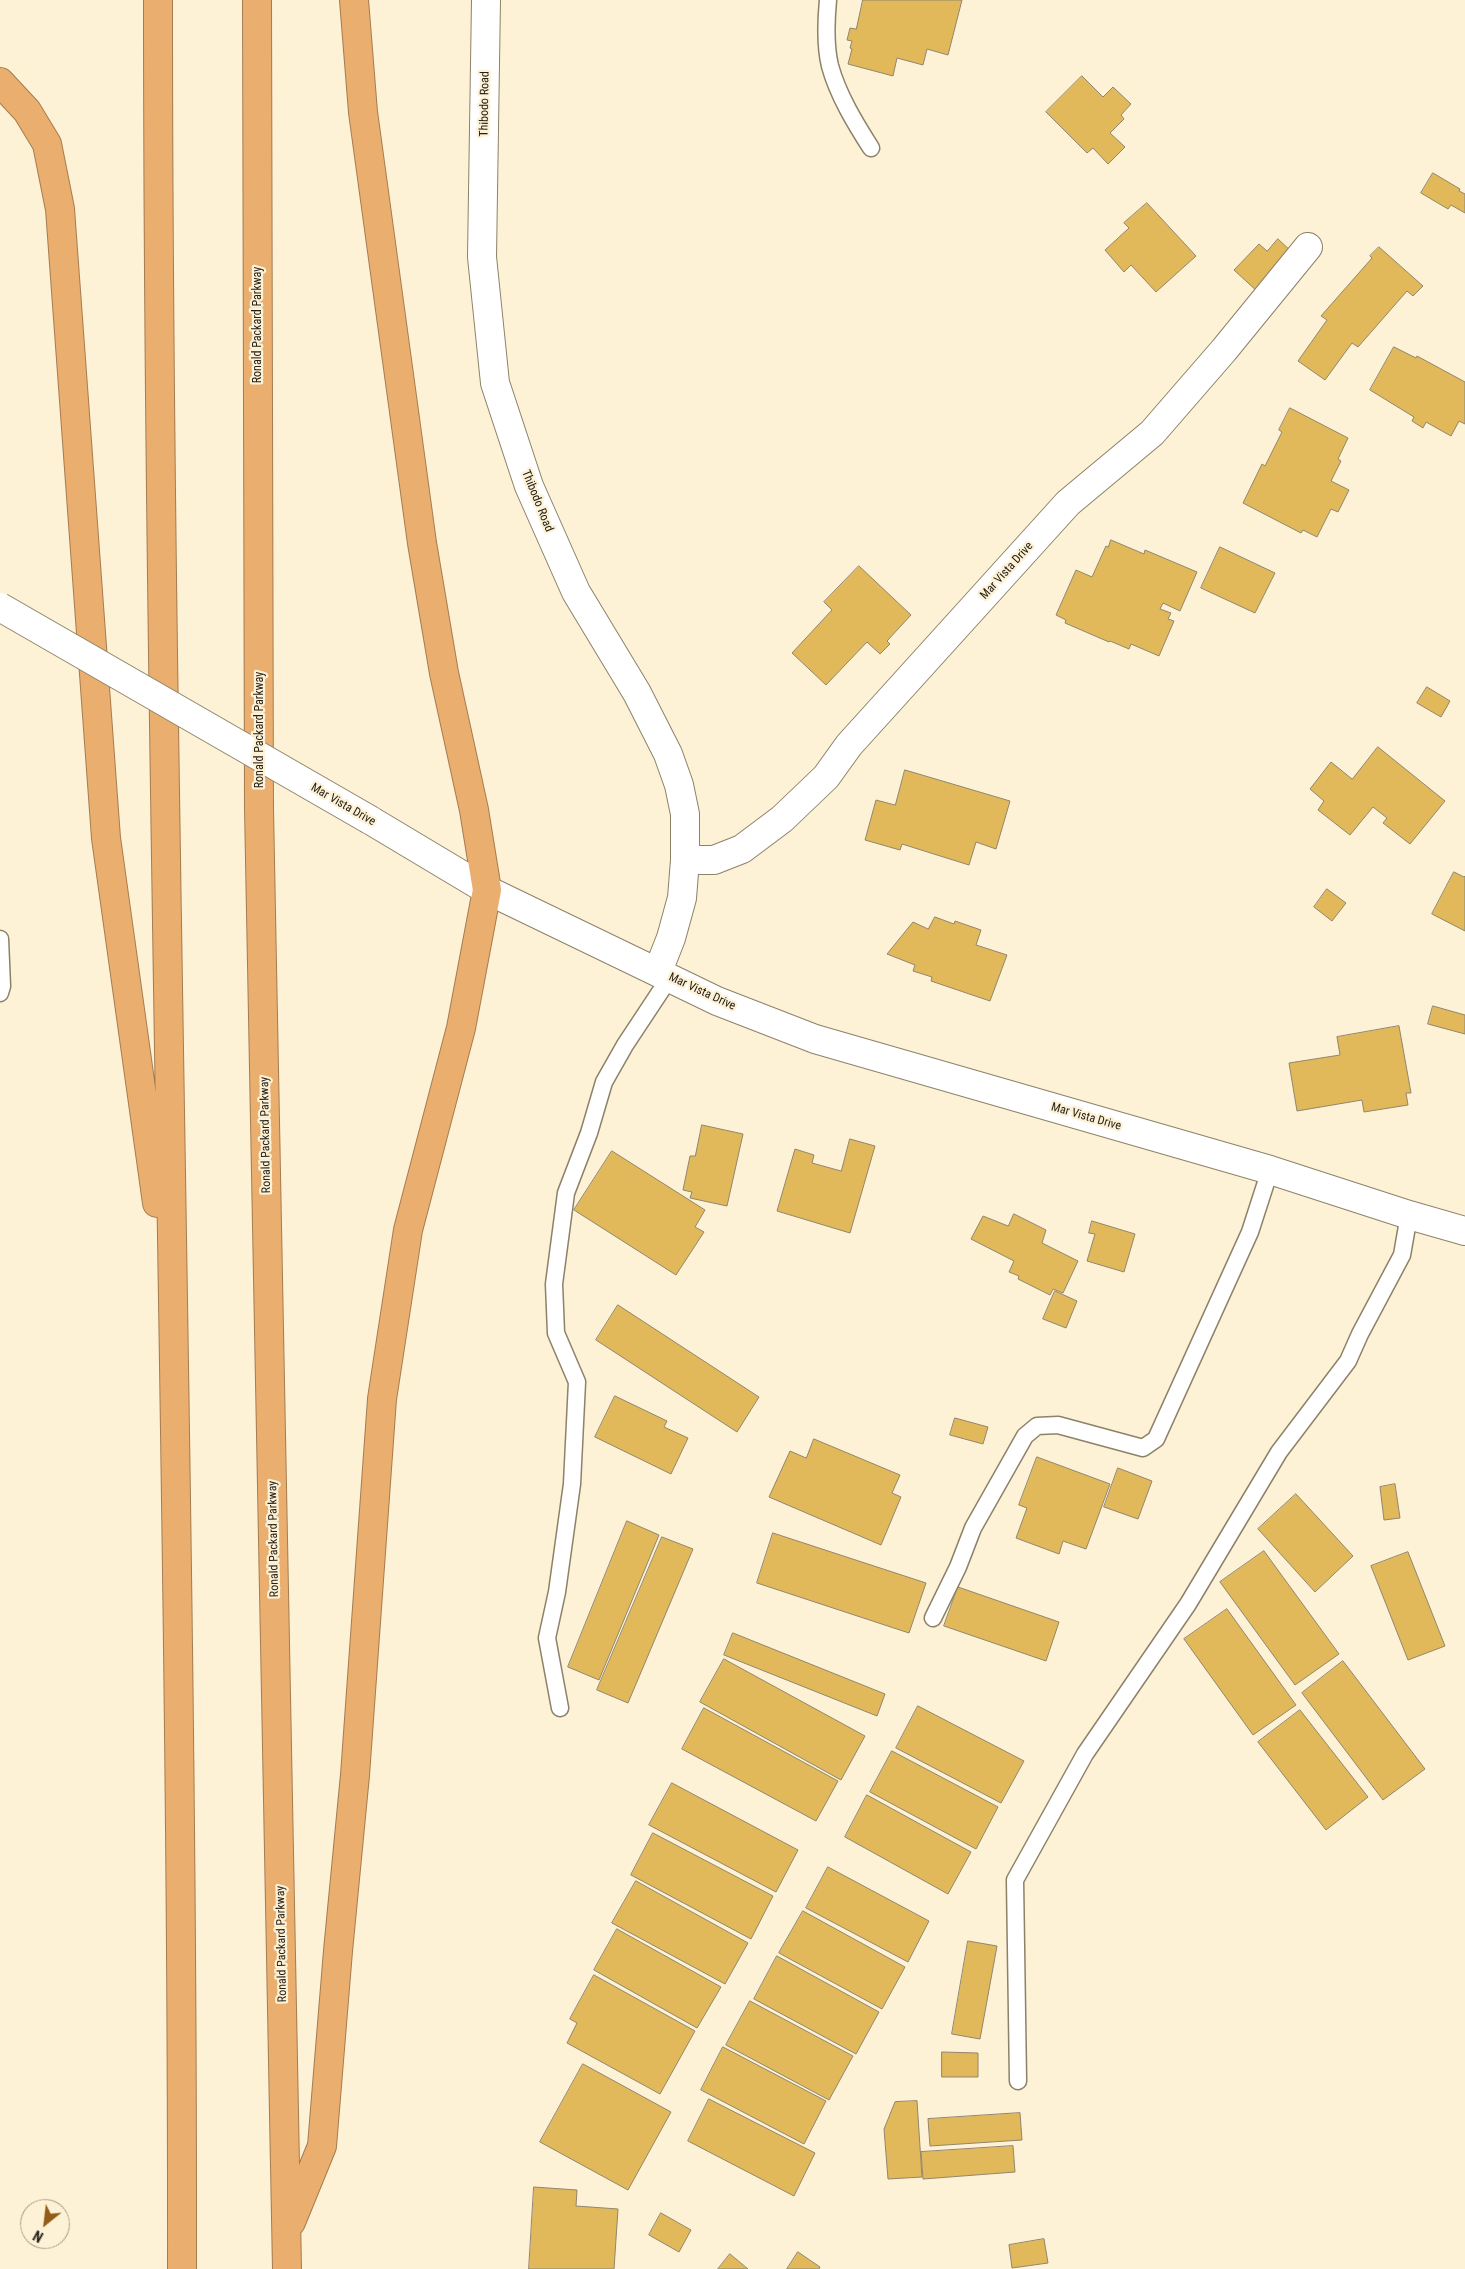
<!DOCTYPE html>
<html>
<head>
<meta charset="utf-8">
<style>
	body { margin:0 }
	#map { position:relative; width:1465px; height:2269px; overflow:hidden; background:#fdf1d6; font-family:"Roboto Condensed",sans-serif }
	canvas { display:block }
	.north { position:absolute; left:20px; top:2199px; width:50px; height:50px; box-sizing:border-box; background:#fdf1d6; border:1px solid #a79d8a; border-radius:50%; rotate:209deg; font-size:14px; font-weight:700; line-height:20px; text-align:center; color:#252017 }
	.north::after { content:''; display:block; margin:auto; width:18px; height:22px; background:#945c16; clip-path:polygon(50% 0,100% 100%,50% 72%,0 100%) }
</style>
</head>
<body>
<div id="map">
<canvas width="1465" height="2269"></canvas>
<div class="north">N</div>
</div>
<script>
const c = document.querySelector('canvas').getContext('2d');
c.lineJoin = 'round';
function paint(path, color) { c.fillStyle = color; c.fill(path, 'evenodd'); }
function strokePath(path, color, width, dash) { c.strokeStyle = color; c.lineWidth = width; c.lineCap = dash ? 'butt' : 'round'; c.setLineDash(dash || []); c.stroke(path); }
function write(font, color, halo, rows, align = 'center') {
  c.font = font + ' "Roboto Condensed",sans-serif'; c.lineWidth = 4.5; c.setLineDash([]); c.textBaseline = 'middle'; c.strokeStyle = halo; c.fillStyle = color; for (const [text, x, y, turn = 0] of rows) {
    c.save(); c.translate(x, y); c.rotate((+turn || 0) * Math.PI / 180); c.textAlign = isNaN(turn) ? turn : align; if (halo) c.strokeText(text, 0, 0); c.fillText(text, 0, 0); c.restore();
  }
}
const building = new Path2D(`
	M863,0h99l-14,55 -21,-6 -4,16 -26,-7 -4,18 -45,-12 4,-15 -2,-1 2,-7 -5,-1 3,-12 6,1z
	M1082,76l21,21 10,-10 18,17 -10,11 3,4 -14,14 15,14 -17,17 -15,-16 -6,5 -41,-41z
	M1433,173l27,16 -1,2 6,3v19l-14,-8 -3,4 -27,-16z
	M1147,203l49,53 -40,36 -25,-27 -7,7 -19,-22 24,-22 -5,-5z
	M1278,239l16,15 -35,39 -25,-23 25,-26 8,7z
	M1379,247l44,39 -10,10 -6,-5 -49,56 -6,-4 -27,37 -27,-19 29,-41 -6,-4 51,-58 -2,-2z
	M1394,347l22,11 1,-2 48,26v42l-6,-3 -8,15 -25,-14 -3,6 -11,-7 2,-4 -44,-27z
	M1290,408l58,30 -10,21 3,2 -10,20 18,9 -11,22 -7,-3 -14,28 -14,-7 -2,3 -58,-30 19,-39 3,2 17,-34 -3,-2z
	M1111,540l33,14 1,-4 52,22 -17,39 -17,-8 -3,6 11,4 -3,6 6,2 -15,35 -28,-12 -2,5 -19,-8 -1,1 -44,-19 1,-3 -10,-5 20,-45 16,7 14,-31 2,1z
	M1220,547l55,26 -20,40 -54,-25z
	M859,566l52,49 -24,26 3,3 -10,10 -13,-12 -41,43 -34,-32 40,-43 -8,-8z
	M1427,687l23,14 -9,16 -24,-14z
	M1378,747l67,54 -35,43 -27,-21 4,-5 -14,-11 -23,28 -32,-25 6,-9 -14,-12 21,-27 21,17z
	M905,770l105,31 -14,48 -20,-7 -7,23 -67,-21 -2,6 -35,-10 11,-40 19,5z
	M1454,872l10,5 1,-1v55l-33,-17z
	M1327,889l19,14 -14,18 -18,-14z
	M935,917l19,7 1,-3 26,9 -5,15 31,10 -17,46 -59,-20 1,-4 -19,-6 2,-6 -28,-11 26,-32 15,7z
	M1433,1006l32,9v19l-37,-10z
	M1399,1026l12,67h-5l2,12 -44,7 -2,-12 -65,11 -8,-48 51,-8 -3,-18z
	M702,1125l41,9 -16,72 -37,-8 2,-6 -9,-2 7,-34h5z
	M850,1139l25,7 -25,87 -73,-22 18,-62 19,6 -2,8 29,8z
	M612,1151l93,59 -10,17 9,5 -28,43 -102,-65z
	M1014,1214l32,16 -4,13 36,18 -15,32 -10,-4 -3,6 -32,-16 1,-3 -10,-4 5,-11 -43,-22 12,-23 25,10z
	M1092,1221l43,13 -11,38 -37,-11 8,-27 -6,-1z
	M1055,1291l22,10 -11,27 -23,-9z
	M618,1305l141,92 -22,35 -141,-92z
	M615,1396l52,25 -3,6 24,11 -17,36 -76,-37z
	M955,1418l33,9 -5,17 -33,-9z
	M814,1439l86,36 -8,18 9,4 -20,48 -112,-48 21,-46 16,7z
	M1037,1457l73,27 -24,65 -23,-8 -4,13 -43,-16 11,-30 -8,-3z
	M1118,1468l34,13 -14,38 -34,-12z
	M1395,1484l5,34 -16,2 -4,-33z
	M1296,1494l57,62 -38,36 -57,-63z
	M627,1521l32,14 -60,145 -31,-13z
	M773,1533l153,50 -17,50 -152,-50z
	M662,1537l31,12 -65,154 -31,-13z
	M1264,1551l75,103 -44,31 -75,-103z
	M1408,1552l37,94 -37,14 -37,-94z
	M958,1587l101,35 -13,39 -102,-35z
	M1227,1609l69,96 -43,30 -69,-96z
	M733,1633l152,61 -8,22 -153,-61z
	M724,1659l141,77 -24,44 -141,-78z
	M1343,1661l82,108 -42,31 -81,-107z
	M918,1706l106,55 -23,42 -105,-55z
	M704,1708l134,73 -22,40 -134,-72z
	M1300,1710l68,87 -42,33 -68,-88z
	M892,1751l106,56 -22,42 -106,-57z
	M672,1783l126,67 -22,42 -127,-67z
	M867,1795l104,57 -23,42 -103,-57z
	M653,1833l120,63 -22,43 -120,-64z
	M828,1867l101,54 -21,41 -102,-54z
	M636,1881l112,62 -23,41 -113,-61z
	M803,1911l102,56 -23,42 -103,-56z
	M617,1929l104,58 -24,41 -103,-58z
	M968,1941l29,5 -17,93 -28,-5z
	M777,1956l102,56 -23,42 -102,-55z
	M594,1975l101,56 -35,63 -93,-51 10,-20 -7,-4z
	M750,2001l103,55 -24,44 -103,-55z
	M723,2047l103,54 -22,43 -103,-54z
	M942,2052l36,1v24h-36z
	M583,2064l88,48 -43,78 -88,-48z
	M709,2099l106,54 -21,43 -106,-55z
	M917,2101l5,76 -34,2 -4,-50 11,-27z
	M1020,2113l2,27 -92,6 -2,-27z
	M1013,2146l2,26 -92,7 -2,-27z
	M534,2187l43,3 -1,16 42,3 -4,60h-85z
	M661,2213l30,17 -12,22 -30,-17z
	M1044,2239l4,24 -36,5 -3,-23z
	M798,2252l22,15 -1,2h-32z
	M730,2254l18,15h-30z`);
const service = new Path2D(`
	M828,0c-2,21 -3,45 2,66 8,29 25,57 41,82
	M0,939l2,47 -2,7
	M933,1618l25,-51 15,-39 52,-92 12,-10 21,-1 85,23 13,-9 94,-207 20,-62
	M560,1708l-13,-70 10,-46 15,-108 5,-102 -21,-49 -2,-49 12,-91 23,-60 15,-51 21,-37 45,-68
	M1018,2081l-3,-201 70,-126 103,-150 91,-152 69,-91 12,-27 42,-79 7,-40`);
const minor = new Path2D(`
	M685,860h29l28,-11 40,-30 44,-42 23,-32 219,-242 84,-70 72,-83 84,-103`);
const tertiary = new Path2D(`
	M486,0l-4,257 13,126 34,103 47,106 61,101 31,61 11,31 6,29v46l-3,38 -11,40 -13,33
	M487,890l230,111 98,38 455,131 139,45 56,16`);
const secondary = new Path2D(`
	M370,820l117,70`);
const motorway = new Path2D(`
	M158,0c0,756 25,1513 24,2269
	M257,0l2,808 28,1461
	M0,82l27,29 20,33 13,65 46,629 51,365
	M291,2222l31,-76 16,-195 17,-176 27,-376 26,-169 53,-202 26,-138 -13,-80 -30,-137 -22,-130 -59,-431 -9,-112`);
const secondaryBridge = new Path2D(`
	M0,607l370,213`);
const streetNames = [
	["Thibodo Road",485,104,-89],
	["Ronald Packard Parkway",258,325,-90],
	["Thibodo Road",537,501,68],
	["Mar Vista Drive",1007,571,-48],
	["Ronald Packard Parkway",260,730,-90],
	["Mar Vista Drive",343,805,30],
	["Mar Vista Drive",702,992,25],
	["Mar Vista Drive",1086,1117,16],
	["Ronald Packard Parkway",266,1135,-91],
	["Ronald Packard Parkway",274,1539,-91],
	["Ronald Packard Parkway",282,1944,-91]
];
paint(building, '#e1b85a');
strokePath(building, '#91866d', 1);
strokePath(service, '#8d8269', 19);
strokePath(minor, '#8d8269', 30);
strokePath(tertiary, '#8d8269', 30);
strokePath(secondary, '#8d8269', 30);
strokePath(motorway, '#a57c50', 30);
strokePath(service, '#fff', 16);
strokePath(minor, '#fff', 28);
strokePath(tertiary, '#fff', 28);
strokePath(secondary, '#fff', 28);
strokePath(motorway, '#eaae6f', 28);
strokePath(secondaryBridge, '#8d8269', 30, []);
strokePath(secondaryBridge, '#fff', 28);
write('12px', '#252017', '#fdf1d6', streetNames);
</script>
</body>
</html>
